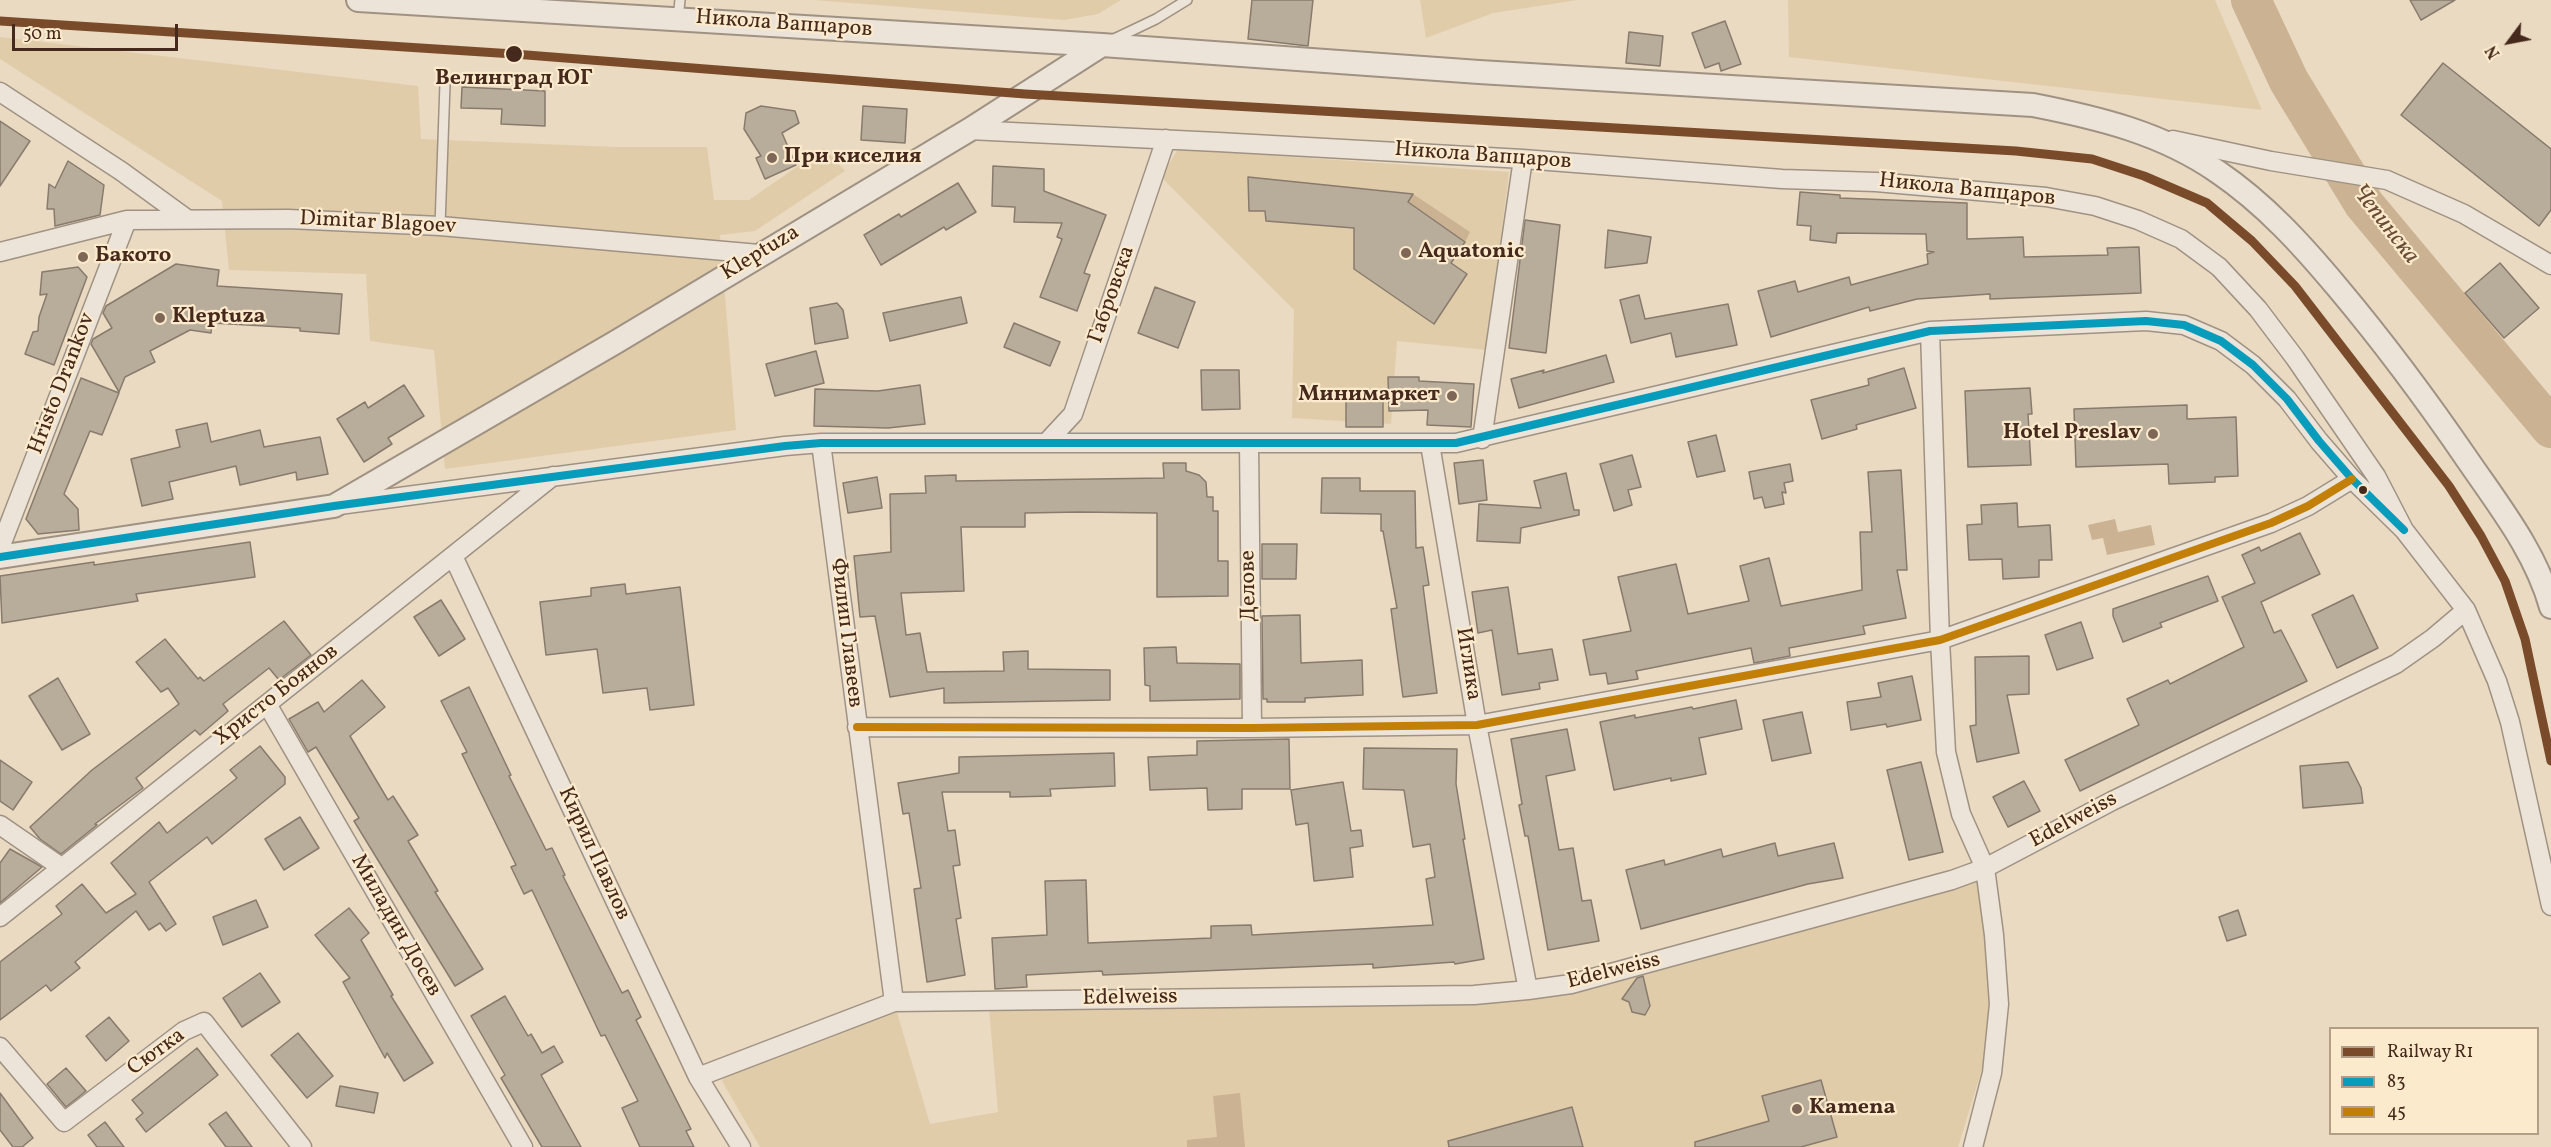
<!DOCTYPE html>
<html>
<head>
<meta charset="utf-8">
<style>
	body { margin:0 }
	#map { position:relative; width:2551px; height:1147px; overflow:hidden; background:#e9dac1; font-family:Vollkorn,serif }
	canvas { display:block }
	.legend { position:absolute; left:2329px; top:1027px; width:210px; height:108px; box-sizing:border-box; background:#fceacc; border:2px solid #b39d86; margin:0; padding:8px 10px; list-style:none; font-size:18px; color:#45291c }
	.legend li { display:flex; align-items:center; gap:12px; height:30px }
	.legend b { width:30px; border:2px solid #b39d86 }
	.north { position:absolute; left:2479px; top:12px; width:60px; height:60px; -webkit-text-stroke:4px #fceacc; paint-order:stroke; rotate:238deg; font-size:16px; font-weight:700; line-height:24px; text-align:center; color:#45291c }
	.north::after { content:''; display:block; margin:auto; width:21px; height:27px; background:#45291c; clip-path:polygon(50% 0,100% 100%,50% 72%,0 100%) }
	.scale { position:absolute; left:12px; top:24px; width:166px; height:27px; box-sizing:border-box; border:3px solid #45291c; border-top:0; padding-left:8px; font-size:18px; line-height:21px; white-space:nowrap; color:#45291c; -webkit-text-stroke:4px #fceacc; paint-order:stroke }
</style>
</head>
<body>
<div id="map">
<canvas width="2551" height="1147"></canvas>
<ul class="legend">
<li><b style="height:8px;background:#7a4b2a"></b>Railway R1</li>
<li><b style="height:8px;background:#079cbc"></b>83</li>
<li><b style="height:8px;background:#c28008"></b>45</li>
</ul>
<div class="north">N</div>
<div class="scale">50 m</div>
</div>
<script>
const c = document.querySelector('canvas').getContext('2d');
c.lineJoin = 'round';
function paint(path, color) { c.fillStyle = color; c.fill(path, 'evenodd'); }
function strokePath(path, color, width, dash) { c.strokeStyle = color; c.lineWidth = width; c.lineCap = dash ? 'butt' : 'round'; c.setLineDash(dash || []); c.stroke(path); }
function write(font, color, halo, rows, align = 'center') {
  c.font = font + ' Vollkorn,serif'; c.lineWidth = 4.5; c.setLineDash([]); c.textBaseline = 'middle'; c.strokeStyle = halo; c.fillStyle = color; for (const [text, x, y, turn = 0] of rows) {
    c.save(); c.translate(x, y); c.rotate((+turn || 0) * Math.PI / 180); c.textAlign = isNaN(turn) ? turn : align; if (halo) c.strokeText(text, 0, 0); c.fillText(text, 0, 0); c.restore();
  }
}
const green = new Path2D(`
	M814,0h307l-23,14 -34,6z
	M1420,0h158l-85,13 -67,25z
	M1788,0h427l47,110 -473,-53z
	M0,37l418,49 3,53 194,8h92l7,53h35l75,-52 21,23 -90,60 -35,4 16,195 -291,39 -11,-119 -64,-9 -4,-67 -137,-4 -7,-69 -222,-142z
	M1178,149l331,23 -22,178 -90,-9 -6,83 -99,-6 2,-108 -133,-133z
	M1978,879l14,125 -10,65 -24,78h-1198l-38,-66 9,-15 165,-57 34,115 68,-12 -9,-104 571,-14z`);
const water = new Path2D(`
	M1413,194l57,38 -5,10 -57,-40z
	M2115,519l3,13 33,-7 4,20 -48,10 -4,-17 -11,2 -4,-15z
	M1240,1093l5,54h-58v-7l30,-3 -4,-41z`);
const river = new Path2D(`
	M2251,0l38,81 75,123 187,224`);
const building = new Path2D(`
	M1252,0h61l-5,46 -60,-7z
	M2410,0h45l-34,20z
	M1725,21l16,43 -20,7 -2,-8 -14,5 -13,-35z
	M1629,32l34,4 -3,30 -34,-3z
	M2443,63l108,86v61l-12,16 -138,-111z
	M462,87l83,4v35l-44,-2 1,-15 -41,-1z
	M761,106l34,5 4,12 -17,10 14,32 -31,14 -9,-21 5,-2 -17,-27 2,-16z
	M863,106l44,3 -2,34 -44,-3z
	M0,121l30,20 -30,45z
	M68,161l36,24 -4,30 -45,11 -1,-17h-7l2,-25 6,4z
	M993,166l51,3v22l62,24 -22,58 6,2 -13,36 -37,-14 22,-58 -5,-2 5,-14 -48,-1 1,-15 -23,-1z
	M1248,177l165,17 -5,8 57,40 -14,21 16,11 -33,50 -80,-55v-41l-88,-7 -1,-10h-16z
	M958,183l18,29 -30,18 -2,-3 -63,38 -17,-30 35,-21 2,3z
	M1800,192l40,3v3l127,5v36l56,-2 1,20 84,-2 -1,-7 32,-1 2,46 -151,6v-5l-73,5 -47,12 -1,-4 -98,30 -13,-46 37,-10 3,11 51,-15 2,8 77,-21 -1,-10 7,-2 -7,-1 -1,-17 -89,-1 -1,10 -26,-3 1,-14 -14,-1z
	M1525,220l35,5 -14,128 -37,-5z
	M1608,230l43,7 -4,26 -42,5z
	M2500,263l39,45 -35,30 -39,-45z
	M176,264l43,6 -2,16 125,8 -3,40 -39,-3v-3l-88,-5 -1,10 -21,-3 -40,21 5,11 -30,15 -6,15 -28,-48 2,-5 19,-11 -9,-15 3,-7z
	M78,267l9,10 -33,88 -29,-11 8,-22 5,-1 1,-14 8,-23 -7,1 2,-23z
	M1155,287l40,15 -17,46 -40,-15z
	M1639,295l6,24 83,-15 9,41 -61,12 -5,-24 -40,10 -11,-43z
	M961,297l6,26 -77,18 -7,-28z
	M837,303l6,7 5,28 -33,6 -5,-36z
	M1014,323l46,19 -10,24 -46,-19z
	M816,351l8,32 -49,13 -9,-32z
	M1606,355l8,27 -95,26 -8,-29 33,-9 -1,3z
	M1904,368l12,40 -60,17 1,4 -35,10 -11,-39 58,-15 -1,-6z
	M1201,370h38l1,39 -38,1z
	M1388,377h31v4l55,3 -3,43 -44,-2 1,-15 -39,1z
	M81,378l38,15 -17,42 -12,-4 -26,63 14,15 1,21 -41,4 -12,-15z
	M404,385l20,31 -36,22 4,6 -28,18 -27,-43 28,-17 3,6z
	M920,385l5,39 -37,4 -74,-2 1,-37 63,2z
	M2030,388l2,26h-4l3,51 -63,2 -3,-76z
	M1346,399h37v28h-37z
	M2187,405v14l49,-2 2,59 -23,1v5l-46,2 -1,-20 -92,3 -2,-58z
	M207,423l4,19 49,-12 4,17 56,-10 8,37 -31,6 -1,-8 -56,13 -4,-19 -67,16 4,17 -31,7 -11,-47 49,-12 -4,-17z
	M1716,435l9,36 -28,6 -9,-35z
	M1632,455l9,32 -13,3 4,15 -18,6 -14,-47z
	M1483,460l4,40 -28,4 -5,-41z
	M1163,463h23v8l13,4 7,7 1,15h6v14h5v50h10v35l-71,1v-84l-77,-1 -55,1v14h-64l3,64 -63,2 5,42 14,-2 7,39 77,-1 -1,-19 25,-1v18l82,1v30l-166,3v-15l-54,9 -15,-81 -15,1 -6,-61 37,-4 -1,-58 36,-1 -1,-17 31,-1v6l208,-3z
	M1790,464l3,17 -9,2 2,10 -4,-1 2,12 -19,4 -3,-11 -8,2 -5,-27z
	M1901,470l6,100h-10l9,48 -43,8 2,8 -76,14 1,8 -36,7 -3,-15 -115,23 2,8 -30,5 -2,-11 -16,2 -7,-35 48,-9 -13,-54 58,-13 12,50 61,-13 -9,-35 29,-8 12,48 81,-16 -2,-58h12l-4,-60z
	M1566,473l8,37h5v5l-58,13 -1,15 -43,-2 2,-37 62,4 -7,-27z
	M877,477l5,31 -34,5 -5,-30z
	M1322,478h38v13h55l1,57 7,-1 6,38 -6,1 14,107 -34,4 -12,-88 6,-1 -14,-77h-2v-17l-60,-1z
	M2017,503l1,24 32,-2 2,35h-13v17l-36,2 -1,-20 -33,1 -2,-35 15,-1 -1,-19z
	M2300,533l20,41 -59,28 13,31 7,-3 26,51 -227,110 -15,-31 74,-35 -12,-26 41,-19 2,4 74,-37 -22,-50 33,-14 -13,-28 17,-8 2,4z
	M250,542l5,35 -119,17 2,7 -136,22 -2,-47 94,-14v3z
	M1262,544h35l-1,35h-34z
	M2208,576l10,25 -58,22 2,4 -39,15 -10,-26v-7z
	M625,584l1,10 54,-7 14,118 -44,5 -3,-22 -44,5 -6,-44 -51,6 -6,-53 51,-6v-8z
	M1508,587l10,67 34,-5 6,31 -19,3 1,6 -38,6 -10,-65 -14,3 -6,-41z
	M2353,595l25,53 -41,20 -25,-53z
	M441,600l24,39 -26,17 -25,-39z
	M1300,615l1,48 61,-3 1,35 -58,3v4h-38v-3h-4l-1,-83z
	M284,621l27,34 -32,25 -10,-12 -46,36 5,7 -28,24 -5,-5 -59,48 7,10 -48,36 2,1 -36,29 -21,-15 -10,-12 62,-57 87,-66 -11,-16 -7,4 -25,-30 29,-23 33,40 2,-2 4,4z
	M2081,622l12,36 -36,12 -12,-35z
	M1176,647l1,16 63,1v35l-90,2v-15l-5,-1 -1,-37z
	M2029,656v38l-22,1 12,58 -42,9 -7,-36 6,-1 -1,-68z
	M1912,676l9,44 -34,7 -1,-3 -35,6 -4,-28 34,-5 -3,-14z
	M58,678l32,56 -28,16 -33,-54z
	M362,680l23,27 -35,29 38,64 5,-4 25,39 -10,6 30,50 -3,1 48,77 -28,17 -101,-165 5,-3 -43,-71 -8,5 -19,-33 29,-17 6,10z
	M469,687l42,88 -2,1 37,74 6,-2 13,27 -2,1 59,117 6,-3 13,27 -5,3 55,109 -5,2 8,16h-54l-18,-39 16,-7 -33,-66 -4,1 -69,-146 -8,4 -13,-27 5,-2 -54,-111 5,-2 -26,-51z
	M1736,700l6,29 -43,9 7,36 -35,7v-3l-57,12 -14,-68 35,-7v3l57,-11 1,2z
	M1802,712l9,41 -39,8 -9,-41z
	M1567,729l8,41 -29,6 13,74 14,-2 9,53 9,-1 8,41 -51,9 -20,-114h-3l-6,-31 3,-1 -11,-65z
	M1289,739l1,50h-48v20l-34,1 -1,-22 -57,2 -2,-33 49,-2v-14z
	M260,746l25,31v7l-73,60 -5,-7 -58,45 27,42 -10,7 -6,-8 -11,7 -13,-19 -61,51 5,6 -29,23 -5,-6 -46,35v-58l62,-48 -6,-8 26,-22 24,29 30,-19 -25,-31 48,-41 8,11 70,-55 -7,-8z
	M1364,748l93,1 -1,35 9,55h-2l21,120 -29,5 -1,-2 -81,6v-4l-270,11 -1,-4 -76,4 1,12 -32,2 -3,-51 55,-3 -2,-54 41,-1 2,63 123,-5v-12l40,-1 1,10 181,-10 -7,-46 9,-2 -5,-33 -17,3 -9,-57 -41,-1z
	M1114,753l1,33 -65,3 1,7 -41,1v-5h-68l6,39 7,-1 5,35 -7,1 8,52 -5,1 9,56 -38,7 -13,-93 7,-1 -12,-75 -6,1 -5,-31 61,-10v-16z
	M0,760l32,22 -19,28 -13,-9z
	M1921,762l22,90 -34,8 -22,-90z
	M2348,762l13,26 2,15 -60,5 -3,-42z
	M2024,781l16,30 -32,16 -15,-30z
	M1343,782l8,49 10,-1 2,16 -13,2 3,29 -39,4 -6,-58 -12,2 -5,-35z
	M300,817l19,31 -35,22 -19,-31z
	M1775,843l3,13 56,-13 9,35 -35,6 -167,45 -15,-59 38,-10 1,5 56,-16 2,8z
	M10,849l32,18 -42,36v-40z
	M256,900l12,27 -45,18 -10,-28z
	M349,908l20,25 -8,7 32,55 -2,1 42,67 -29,18 -17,-28 -2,5 -42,-76 7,-4 -35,-43z
	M2238,910l8,25 -19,6 -8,-24z
	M260,973l20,29 -38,25 -19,-29z
	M1643,976l7,30 -5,9 -13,-3 -3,-10 -7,-3 15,-21z
	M505,996l23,40 3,-2 11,19 12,-7 9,16 -22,13 40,72h-39l-41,-69 4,-3 -34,-59z
	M109,1017l20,24 -23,20 -20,-25z
	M298,1033l35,43 -26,22 -36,-43z
	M197,1048l21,27 -72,57 -10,-13 7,-6 -11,-13z
	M66,1068l20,23 -20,16 -19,-23z
	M1821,1080l16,57 -36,10h-106v-5l74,-21 -7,-25z
	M340,1086l38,7 -4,20 -38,-7z
	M0,1093l33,45 -11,9h-9l-13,-17z
	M1572,1107l11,40h-134l-1,-6z
	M226,1112l26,35h-26l-17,-23z
	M105,1122l19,25h-27l-9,-12z`);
const service = new Path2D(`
	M678,18l2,-18
	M1112,40l44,-21 31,-19
	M440,226l5,-142`);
const minor = new Path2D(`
	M0,92l121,79 66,48
	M969,130l249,12 305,17 259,20 94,3 170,15 49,9 43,14 43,19 38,28 39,42 37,49 81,118 28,54 62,80 31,71 13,41 41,184
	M2173,140l98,21 116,19 77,34 87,51
	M0,252l127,-32 161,-1 152,7 319,28
	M1930,331l10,309 6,112 15,62 24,54 9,67 5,69 -7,69 -19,74
	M1482,439l41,-280
	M1047,442l26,-28 93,-275
	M821,443l73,559
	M1249,443l3,285
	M1430,444l47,281 51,265
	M339,505l446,-59 36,-3h635l474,-112 216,-10 38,4 37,16 32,24 34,34 32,42 33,38 52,51
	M0,548l127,-328
	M453,556l245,521 43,70
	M267,704l256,443
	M857,727l395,1 225,-3 463,-85 331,-117 37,-17 44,-27
	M0,825l61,42
	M0,917l553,-441
	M0,1047l64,75 120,-91 20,-9 98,125
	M698,1077l196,-75 580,-7 54,-5 43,-6 381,-104 33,-12 127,-67 284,-137 37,-26 33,-28`);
const tertiary = new Path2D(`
	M358,0l744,45 377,27 554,33c66,13 129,28 185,67 47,32 84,73 120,116 47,56 90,114 131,174 31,45 67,91 82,145
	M0,557l334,-51 282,-164 353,-212 133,-85`);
const bus1 = new Path2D(`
	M0,557l334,-51 451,-60 36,-3h635l474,-112 216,-10 38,4 37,16 32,24 34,34 32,42 33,38 52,51`);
const bus2 = new Path2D(`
	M857,727l395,1 225,-3 463,-85 331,-117 37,-17 44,-27`);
const rail1 = new Path2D(`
	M0,21l514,33 511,40 991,57 76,8 52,17 63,27 45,38 43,45 154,200 32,50 24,45 20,58 26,122`);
const markers = [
	[514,54,9,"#45291c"],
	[772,158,6,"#7e6756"],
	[1406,253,6,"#7e6756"],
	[83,257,6,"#7e6756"],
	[160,318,6,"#7e6756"],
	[1452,396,6,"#7e6756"],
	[2153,434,6,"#7e6756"],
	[2363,490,5,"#45291c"],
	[1797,1109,6,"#7e6756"]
];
const streetNames = [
	["Никола Вапцаров",784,25,4],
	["Никола Вапцаров",1483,157,4],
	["Никола Вапцаров",1967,191,6],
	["Dimitar Blagoev",378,224,3],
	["Kleptuza",761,254,-31],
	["Габровска",1113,295,-71],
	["Hristo Drankov",63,384,-69],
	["Делове",1250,586,-91],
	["Филип Главеев",845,633,83],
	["Иглика",1467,664,81],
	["Христо Боянов",277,696,-38],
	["Edelweiss",2074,821,-28],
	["Кирил Павлов",593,854,65],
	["Миладин Досев",395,926,60],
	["Edelweiss",1614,972,-14],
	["Edelweiss",1130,999,-1],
	["Сютка",157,1053,-36]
];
const stopNames = [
	["Велинград ЮГ",514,80]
];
const poiNames = [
	["При киселия",784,158],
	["Aquatonic",1418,253],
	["Бакото",95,257],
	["Kleptuza",172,318],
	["Минимаркет",1440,396,"right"],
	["Hotel Preslav",2141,434,"right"],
	["Kamena",1809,1109]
];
const waterNames = [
	["Чепинска",2384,225,52]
];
paint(green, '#e1ccaa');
paint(water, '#cab292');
strokePath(river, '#cab292', 40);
paint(building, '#b8ac9b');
strokePath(building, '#887b6d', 1.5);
strokePath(service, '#9f9283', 12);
strokePath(minor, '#9f9283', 21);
strokePath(tertiary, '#9f9283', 26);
strokePath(service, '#ece4d8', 9);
strokePath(minor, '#ece4d8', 18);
strokePath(tertiary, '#ece4d8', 22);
strokePath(bus1, '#079cbc', 8);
strokePath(bus2, '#c28008', 8);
strokePath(rail1, '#7a4b2a', 9);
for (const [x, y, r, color] of markers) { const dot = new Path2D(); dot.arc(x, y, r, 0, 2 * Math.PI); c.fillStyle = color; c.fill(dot); strokePath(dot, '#fceacc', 2); }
write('22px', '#45291c', '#fceacc', streetNames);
write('bold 22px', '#45291c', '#fceacc', stopNames);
write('bold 22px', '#45291c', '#fceacc', poiNames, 'left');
write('italic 24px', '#694d39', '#fceacc', waterNames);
</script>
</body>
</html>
